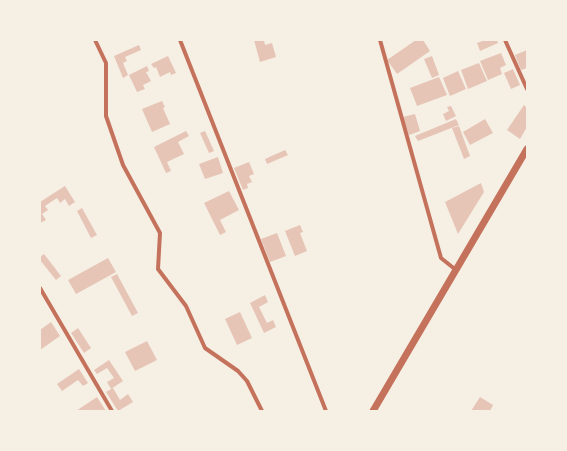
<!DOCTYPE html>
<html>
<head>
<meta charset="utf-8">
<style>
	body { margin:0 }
	#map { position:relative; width:567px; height:451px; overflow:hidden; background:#f6efe4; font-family:"DejaVu Sans",sans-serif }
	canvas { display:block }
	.frame { position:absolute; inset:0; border:41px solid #f6efe4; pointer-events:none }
</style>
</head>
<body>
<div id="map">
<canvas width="567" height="451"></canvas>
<div class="frame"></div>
</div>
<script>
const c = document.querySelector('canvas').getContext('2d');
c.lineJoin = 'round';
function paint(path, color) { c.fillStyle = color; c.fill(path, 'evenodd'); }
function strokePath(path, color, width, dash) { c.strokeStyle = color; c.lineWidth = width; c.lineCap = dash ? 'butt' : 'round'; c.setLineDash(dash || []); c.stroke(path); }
const building = new Path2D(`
	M254,40h10l1,5 7,-2 4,14 -16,5z
	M416,40h7l7,11 -33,23 -10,-14z
	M485,40h12l1,3 -18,8 -3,-8z
	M139,45l2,5 -16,7 2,4 -4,2 5,12 -5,3 -9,-22z
	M527,50v18l-6,2 -6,-15z
	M501,53l5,12 -6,3 2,6 -14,6 -8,-19z
	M168,56l8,17 -5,2 -1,-3 -10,5 -4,-10 -2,1 -3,-4z
	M432,56l7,19 -7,3 -8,-19z
	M479,63l8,18 -19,8 -7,-19z
	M147,66l2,5 -3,1 5,9 -8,4 2,4 -8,3 -8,-17z
	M513,69l7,16 -9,4 -7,-16z
	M458,71l8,18 -16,7 -7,-18z
	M439,77l8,18 -30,11 -7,-18z
	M162,101l3,6 -2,1 7,16 -18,8 -10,-23z
	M524,105l3,3v19l-7,12 -13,-9z
	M451,106l5,10 -10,5 -3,-7 6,-3 -2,-4z
	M415,114l5,17 -11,4 -6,-18z
	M456,119l3,6 -41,16 -3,-5z
	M485,119l8,14 -23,12 -7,-13z
	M459,126l11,30 -6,3 -12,-31z
	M186,131l3,5 -11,6 6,12 -17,8 4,9 -5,2 -12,-26z
	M205,131l9,20 -5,2 -9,-20z
	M285,150l3,5 -21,9 -2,-5z
	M218,157l5,16 -18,6 -6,-15z
	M249,162l5,12 -5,2 3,6 -5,2 1,4 -5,2 -9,-22z
	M481,183l3,9 -26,42 -13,-32z
	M65,186l10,16 -6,4 -4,-7 -5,4 -3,-5 -12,8 3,4 -6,4 4,6 -6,3v-21z
	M229,191l10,19 -19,10 6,12 -6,3 -16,-32z
	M82,208l15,27 -6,3 -14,-27z
	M300,225l3,7 -3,1 7,18 -12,5 -10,-25z
	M277,233l9,23 -16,6 -9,-23z
	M44,254l17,22 -5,4 -16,-20v-3z
	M108,258l8,14 -40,22 -8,-14z
	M117,274l21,39 -6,3 -21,-39z
	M265,295l3,7 -9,5 8,16 6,-3 3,7 -12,6 -14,-30z
	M240,312l12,26 -15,7 -12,-26z
	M51,322l9,14 -20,14v-20z
	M78,328l13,20 -7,5 -13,-20z
	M147,341l10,19 -22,11 -10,-19z
	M109,360l14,21 -12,8 -4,-7 7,-4 -7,-10 -10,6 -3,-4z
	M79,369l9,14 -5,3 -5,-6 -16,11 -5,-7z
	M113,388l7,12 8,-6 5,8 -15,9 -12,-19z
	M97,397l9,14h-30z
	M480,397l13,8 -3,6h-19z`);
const minor = new Path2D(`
	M95,40l11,23v53l17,49 37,68 -2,36 28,37 19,42 33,23 9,10 15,30
	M180,40l146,371
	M380,40l61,218 15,12
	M505,40l22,49
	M40,288l72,123`);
const tertiary = new Path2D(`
	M373,411l154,-262`);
paint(building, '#e6c5b7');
strokePath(minor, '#c5725c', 4);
strokePath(tertiary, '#c5725c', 7);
</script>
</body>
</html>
